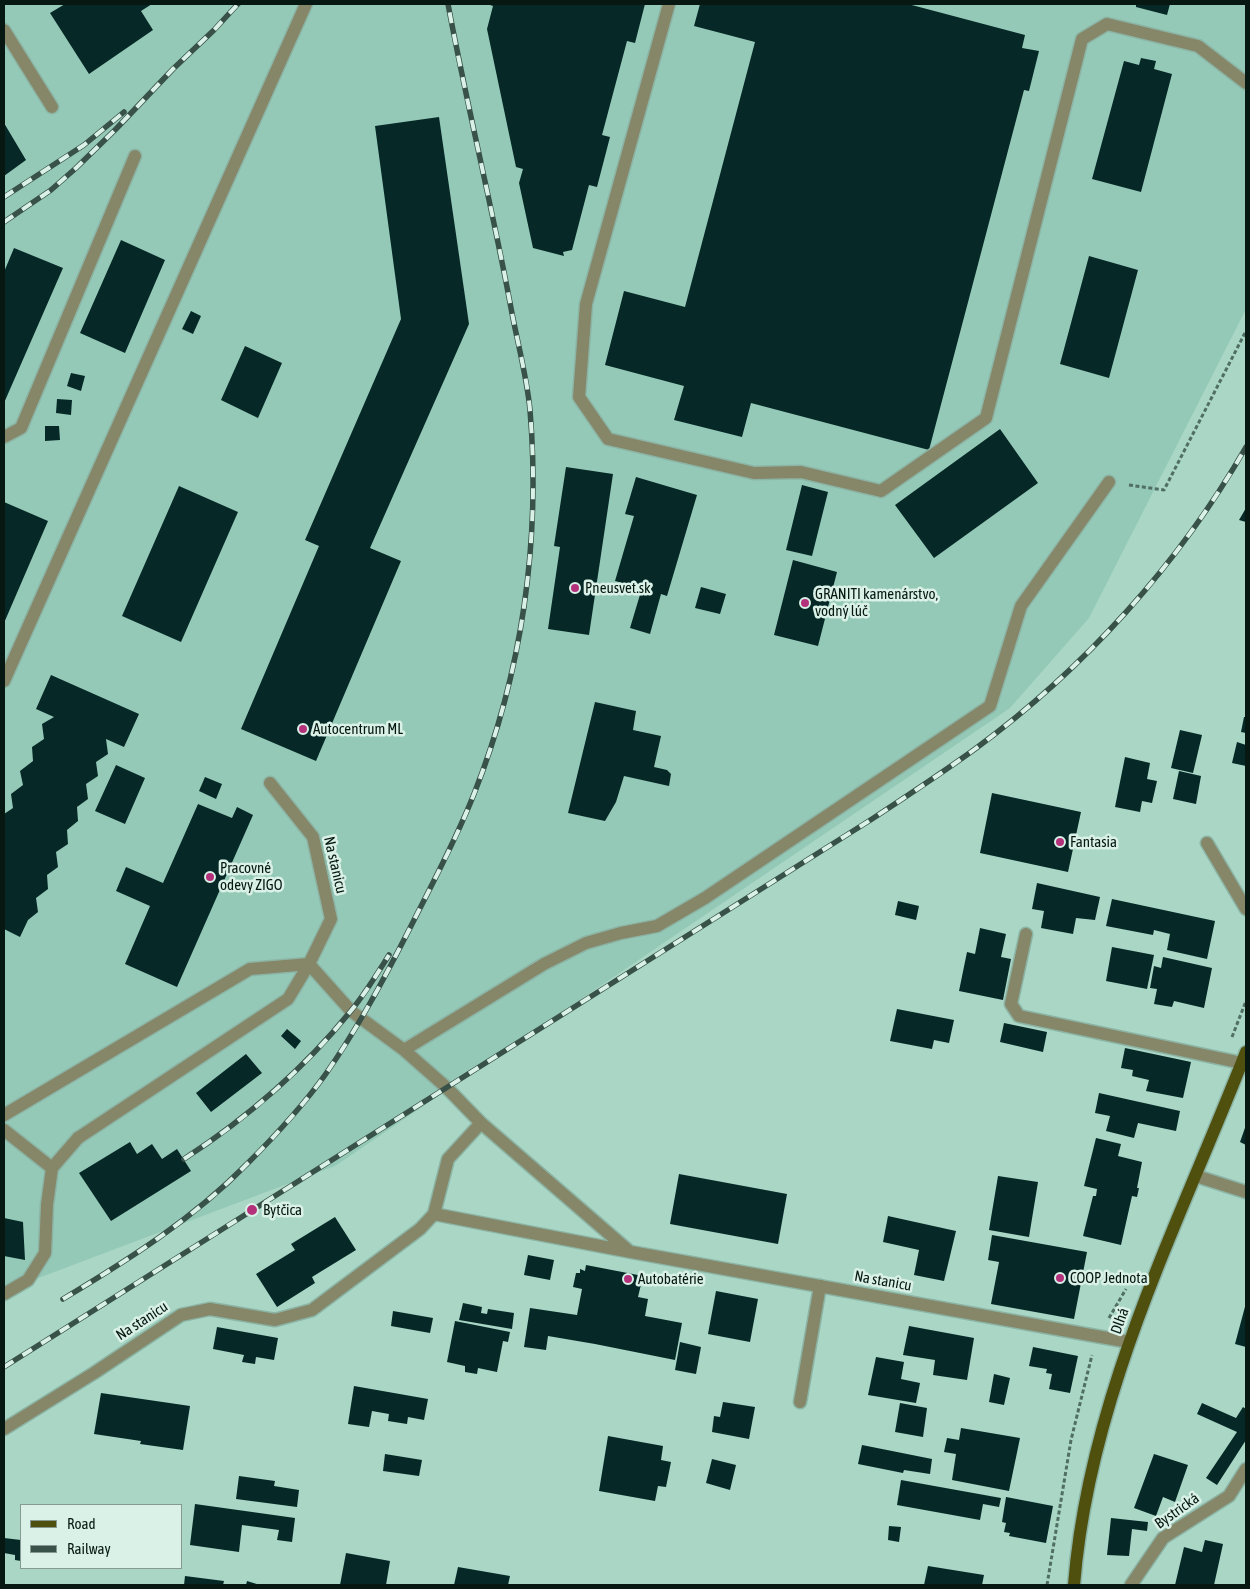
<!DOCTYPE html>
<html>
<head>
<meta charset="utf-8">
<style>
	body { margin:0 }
	#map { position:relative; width:1250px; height:1589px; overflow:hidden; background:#a9d6c5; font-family:"Asap Condensed",sans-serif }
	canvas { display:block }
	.frame { position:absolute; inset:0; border:5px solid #071813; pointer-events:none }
	.legend { position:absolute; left:20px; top:1504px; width:162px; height:65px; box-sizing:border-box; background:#daf1e8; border:1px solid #869a93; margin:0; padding:6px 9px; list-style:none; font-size:15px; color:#071813 }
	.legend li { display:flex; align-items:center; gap:10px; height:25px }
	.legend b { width:25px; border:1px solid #869a93 }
</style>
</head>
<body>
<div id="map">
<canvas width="1250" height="1589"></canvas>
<div class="frame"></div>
<ul class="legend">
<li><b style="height:6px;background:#4f4f0e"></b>Road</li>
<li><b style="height:6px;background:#385149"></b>Railway</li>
</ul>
</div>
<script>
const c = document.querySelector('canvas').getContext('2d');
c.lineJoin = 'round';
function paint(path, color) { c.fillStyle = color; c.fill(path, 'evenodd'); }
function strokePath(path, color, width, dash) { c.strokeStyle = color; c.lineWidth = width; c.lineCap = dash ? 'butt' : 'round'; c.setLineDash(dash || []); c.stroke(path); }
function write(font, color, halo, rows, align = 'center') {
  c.font = font + ' "Asap Condensed",sans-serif'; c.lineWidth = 5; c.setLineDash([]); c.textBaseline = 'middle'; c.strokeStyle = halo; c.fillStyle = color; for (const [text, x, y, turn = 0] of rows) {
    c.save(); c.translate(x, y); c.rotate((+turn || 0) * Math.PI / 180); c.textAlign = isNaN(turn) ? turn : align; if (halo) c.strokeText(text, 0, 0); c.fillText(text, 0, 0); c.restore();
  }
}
const built = new Path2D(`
	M4,4h1242v305l-157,309 -79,90 -675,458 -331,125z`);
const building = new Path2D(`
	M65,4h87l-11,7 12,19 -64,44 -39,-61z
	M487,4h158l-10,39 -8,-2 -25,94 8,2 -13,50 -8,-2 -17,65 -9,2 1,4 -31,-8 -14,-65 4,-14 -7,-2 -29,-138 6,-23z
	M700,4h208l117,31 -3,13 17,3 -10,40 -5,-1 -95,360 -178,-47 -9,34 -68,-17 10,-34 -79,-21 19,-74 61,16 70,-265 -61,-16z
	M1136,4h34l-3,11 -31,-8z
	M1141,58l15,3 -2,8 18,5 -31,118 -49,-13 32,-118 15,4z
	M439,117l30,207 -99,224 31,13 -85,200 -75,-32 78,-183 -14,-6 96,-221 -26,-193z
	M4,123l22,37 -22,16z
	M121,240l44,20 -40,93 -45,-20z
	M14,248l49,20 -59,135v-131z
	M1089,256l49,14 -29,108 -49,-14z
	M191,311l10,5 -8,18 -11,-5z
	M245,346l37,17 -24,55 -37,-18z
	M71,373l14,3 -4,15 -14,-5z
	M57,399l15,1 -1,15 -15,-2z
	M45,426h14l1,14 -15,1z
	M1000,429l38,54 -104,75 -39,-53z
	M566,467l47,7 -24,161 -41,-6 12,-82 -6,-1z
	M636,477l61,18 -30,101 -6,-2 -11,40 -20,-6 12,-40 -27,-7 19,-65 -9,-2z
	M802,485l26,7 -16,64 -26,-6z
	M179,486l59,26 -57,130 -59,-26z
	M4,502l44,19 -44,102z
	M1246,508v14l-7,-2z
	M793,560l44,12 -19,74 -44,-11z
	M701,587l25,7 -6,20 -25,-6z
	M51,675l88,39 -15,33 -18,-8 2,15 -12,8 2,14 -12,8 2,15 -11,8 1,14 -11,9 1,14 -12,8 2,15 -11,8 1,14 -12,9 2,14 -10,8 -8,17 -16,-8v-115l9,-6 -2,-14 12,-9 -3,-14 13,-10 -1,-14 12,-8 -2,-15 12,-7 -18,-8z
	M595,702l41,9 -3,19 28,6 -7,31 13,3 4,4 -2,12 -45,-10 -8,26 -11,19 -37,-8z
	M1244,717h2v16l-5,-1z
	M1180,730l22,5 -9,38 -22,-5z
	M1237,742l9,3v21l-14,-3z
	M1125,757l25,6 -3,16 10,2 -5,22 -10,-2 -2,11 -25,-5z
	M116,765l29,13 -20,46 -30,-13z
	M1179,771l22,5 -5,28 -23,-5z
	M205,777l17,7 -6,15 -17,-8z
	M992,793l89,19 -13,60 -88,-19z
	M198,804l34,14 5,-11 16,8 -76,172 -52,-23 25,-58 -34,-15 10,-24 37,16z
	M1037,883l63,14 -5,23 -19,-2 -3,16 -32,-6 3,-17 -12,-2z
	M1112,899l103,22 -8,38 -40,-9 3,-16 -16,-4 -1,5 -47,-9z
	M898,901l21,5 -3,14 -21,-5z
	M980,928l26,6 -5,23 10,2 -8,41 -44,-9 8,-39 8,2z
	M1112,947l42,8 -7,34 -41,-8z
	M1163,957l49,11 -8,40 -30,-7 -2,6 -18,-3 3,-15 -7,-1 4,-22 7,2z
	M897,1009l57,11 -5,23 -15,-3 -2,9 -42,-8z
	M1004,1023l43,9 -4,20 -43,-10z
	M287,1029l14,12 -6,8 -14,-13z
	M1125,1048l66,14 -8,36 -37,-7 3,-11 -17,-4 1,-6 -12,-2z
	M246,1054l16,19 -51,39 -15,-19z
	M1099,1093l81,18 -4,20 -38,-8 -4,15 -28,-7 4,-15 -15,-3z
	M1246,1125v20l-6,-3z
	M1096,1138l25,6 -3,12 24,6 -5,26h2l-2,9 -5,-1 -11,49 -38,-9 10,-40h3l1,-7 -13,-3z
	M130,1142l7,12 15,-10 10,15 15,-10 14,22 -80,50 -32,-48z
	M679,1174l108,20 -9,50 -108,-20z
	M998,1176l40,6 -9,55 -40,-7z
	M888,1216l68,15 -12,50 -30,-6 5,-25 -36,-8z
	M335,1217l21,33 -44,27 3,6 -38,24 -21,-33 39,-24 -4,-6z
	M4,1218l19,4 2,38 -21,-4z
	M992,1235l95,17 -13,67 -83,-15 8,-42 -11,-2z
	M528,1255l26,5 -4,20 -26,-5z
	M586,1265l57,11 -5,21 10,2 -3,17 37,7 -7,37 -80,-16 -47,-8 -2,14 -22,-3 6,-39 47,7 5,-26 -9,-2 3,-14h4v-4l5,2z
	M716,1291l42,8 -8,43 -42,-8z
	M463,1303l19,4 -1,6 6,1 1,-5 26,4 -2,16 -53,-9z
	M1246,1303v44l-11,-3z
	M393,1311l40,7 -3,15 -39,-7z
	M455,1321l55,11 -2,10 -5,-1 -6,31 -19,-4 -1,6 -12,-2v-6l-18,-4z
	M909,1326l65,12 -7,42 -34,-5 2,-15 -32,-5z
	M217,1327l61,11 -4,22 -18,-3 -1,7 -13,-2 2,-7 -31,-6z
	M680,1342l21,5 -5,27 -21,-4z
	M1033,1347l45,9 -8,37 -21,-4 3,-15 -6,-1 1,-4 -18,-3z
	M876,1357l28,5 -3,17 19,4 -4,20 -48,-8z
	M994,1374l16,4 -6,27 -15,-3z
	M354,1386l74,13 -4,21 -16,-3 -1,7 -19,-3 1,-7 -17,-3 -3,16 -21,-3z
	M101,1393l89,13 -7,44 -43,-6 1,-3 -47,-7z
	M723,1402l32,5 -6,32 -37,-7 2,-16 6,1z
	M900,1403l27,5 -4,29 -28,-5z
	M1202,1403l34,15 7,-11 3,2v31l-29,45 -11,-7 31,-46 -40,-18z
	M961,1428l59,10 -11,53 -57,-11 4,-26 -12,-2 3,-14 12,2z
	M608,1436l55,10 -2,14 10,2 -5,25 -8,-1 -3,15 -56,-10z
	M862,1445l70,14 -2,15 -26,-4 -1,3 -45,-9z
	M385,1454l37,6 -3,16 -36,-5z
	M1154,1454l34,11 -13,37 -12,-5 -7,19 -22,-8z
	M712,1459l24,6 -6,25 -24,-7z
	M239,1476l36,5 -1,5 25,4 -2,17 -61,-8z
	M901,1480l100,18 -2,9 -16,-3 -3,16 -83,-15z
	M1006,1497l47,9 -7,37 -37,-7 1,-3 -6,-1 2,-9 -4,-1z
	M195,1504l100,14 -3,24 -15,-2 2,-10 -37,-5 -3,27 -49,-7z
	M1111,1518l37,4 -1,9 -15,-2 -3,27 -22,-1z
	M889,1526l12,1 -2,15 -11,-2z
	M4,1538l17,2v21l-6,-1v-5l-11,-2z
	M1205,1540l18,4 -9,41h-39l9,-38 18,5z
	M346,1553l44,8 -4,24h-46z
	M928,1566l56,9 -2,10h-58z
	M458,1567l52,9 -2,9h-54z
	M185,1576l39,5 -1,4h-39z
	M247,1581l13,4h-14z`);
const path = new Path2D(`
	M1129,485l35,5 82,-159
	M1232,1037l14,-36
	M1109,1318l17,-29
	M1047,1585l24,-145 21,-85`);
const service = new Path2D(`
	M669,4l-83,300 -7,93 29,42 146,34 47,-1 80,19 105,-73 96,-379 25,-15 91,22 48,37
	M4,30l48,77
	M4,437l17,-9 114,-272
	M4,681l302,-677
	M1026,934l-15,70 8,12 223,47
	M4,1115l246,-146 59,-5
	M4,1130l48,38
	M4,1294l24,-14 17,-27 2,-48 5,-37 26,-30
	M800,1402l20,-116`);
const minor = new Path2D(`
	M1207,843l39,66
	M309,964l42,47 53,39 42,37 35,36 148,128
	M404,1050l140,-86 42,-21 35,-10 36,-7 48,-28 285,-192 31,-100 88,-124
	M78,1138l210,-139 21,-35 22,-45 -18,-82 -43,-54
	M1196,1176l50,16
	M434,1214l197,38 498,90
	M4,1429l90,-56 87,-58 29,-6 65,11 37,-10 108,-81 14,-15 14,-55 33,-36
	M1131,1585l32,-47 66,-42 17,-27`);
const primary = new Path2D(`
	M1074,1585c15,-189 104,-359 172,-533`);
const rail = new Path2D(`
	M4,197l80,-52 40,-33
	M4,222l47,-32 25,-22 40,-39 57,-60 41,-39 24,-26
	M184,1159c63,-41 118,-88 166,-147 15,-18 27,-38 39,-57
	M63,1299c65,-39 130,-80 184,-135 28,-28 55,-57 78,-89 33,-47 59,-96 85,-147 22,-44 46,-88 64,-134 48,-121 67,-253 56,-384 -3,-33 -13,-69 -19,-102 -19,-102 -44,-202 -63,-304
	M4,1367l868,-548c35,-23 70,-46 103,-70 109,-80 204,-185 271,-302`);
const markers = [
	[575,588,5,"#b3317b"],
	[805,603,5,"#b3317b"],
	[303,729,5,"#b3317b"],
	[1060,842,5,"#b3317b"],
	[210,877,5,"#b3317b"],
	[252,1210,6,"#b3317b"],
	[1060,1278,5,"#b3317b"],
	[628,1279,5,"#b3317b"]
];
const poiNames = [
	["Pneusvet.sk",585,588],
	["GRANITI kamenárstvo,",815,594],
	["vodný lúč",815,611],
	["Autocentrum ML",313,729],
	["Fantasia",1070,842],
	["Pracovné",220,868],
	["odevy ZIGO",220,885],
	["Bytčica",263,1210],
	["COOP Jednota",1070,1278],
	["Autobatérie",638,1279]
];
const streetNames = [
	["Na stanicu",335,865,77],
	["Na stanicu",883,1281,10],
	["Na stanicu",142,1321,-33],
	["Dlhá",1120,1321,-70],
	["Bystrická",1177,1511,-35]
];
paint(built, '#95c9b7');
paint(building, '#062927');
strokePath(service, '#8cb4a5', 15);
strokePath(minor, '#8cb4a5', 15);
strokePath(primary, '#8cb4a5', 15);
strokePath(path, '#506e64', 3, [4, 2.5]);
strokePath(service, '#858768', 12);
strokePath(minor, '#858768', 12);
strokePath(primary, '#4f4f0e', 12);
strokePath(rail, '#385149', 5.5);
strokePath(rail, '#daf1e8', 4, [11]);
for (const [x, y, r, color] of markers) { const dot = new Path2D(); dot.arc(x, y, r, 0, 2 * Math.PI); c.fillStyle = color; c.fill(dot); strokePath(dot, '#daf1e8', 2); }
write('15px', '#071813', '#daf1e8', poiNames, 'left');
write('15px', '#071813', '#daf1e8', streetNames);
</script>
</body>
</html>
